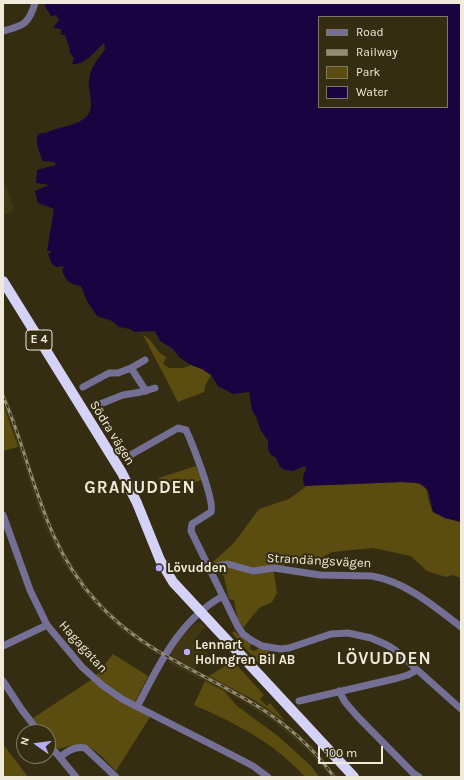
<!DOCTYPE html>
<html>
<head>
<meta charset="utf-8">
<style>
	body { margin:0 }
	#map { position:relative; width:464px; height:780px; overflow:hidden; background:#352d12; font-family:Karla,sans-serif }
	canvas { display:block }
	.frame { position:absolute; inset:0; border:4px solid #efeada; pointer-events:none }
	.legend { position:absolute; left:318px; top:16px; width:130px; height:92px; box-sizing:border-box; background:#352d12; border:1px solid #7f7962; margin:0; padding:5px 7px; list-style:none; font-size:12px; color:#efeada }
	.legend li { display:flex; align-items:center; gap:8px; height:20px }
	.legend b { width:20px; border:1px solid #7f7962 }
	.north { position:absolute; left:16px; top:724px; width:40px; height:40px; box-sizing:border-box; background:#352d12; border:1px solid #7f7962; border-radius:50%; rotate:284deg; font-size:11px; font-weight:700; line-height:16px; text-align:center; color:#efeada }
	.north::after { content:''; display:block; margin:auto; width:14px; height:18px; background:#b6acf8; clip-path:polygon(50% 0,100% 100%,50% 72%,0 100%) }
	.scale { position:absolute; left:318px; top:746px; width:65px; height:18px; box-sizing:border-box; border:2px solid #efeada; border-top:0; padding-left:5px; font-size:12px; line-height:14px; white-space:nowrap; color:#efeada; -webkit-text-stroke:3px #352d12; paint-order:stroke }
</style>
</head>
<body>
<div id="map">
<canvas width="464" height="780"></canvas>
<div class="frame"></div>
<ul class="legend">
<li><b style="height:5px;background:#746f95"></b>Road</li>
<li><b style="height:5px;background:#938d77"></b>Railway</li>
<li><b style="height:11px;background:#5b4d10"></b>Park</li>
<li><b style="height:11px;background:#190441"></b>Water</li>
</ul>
<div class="north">N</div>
<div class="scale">100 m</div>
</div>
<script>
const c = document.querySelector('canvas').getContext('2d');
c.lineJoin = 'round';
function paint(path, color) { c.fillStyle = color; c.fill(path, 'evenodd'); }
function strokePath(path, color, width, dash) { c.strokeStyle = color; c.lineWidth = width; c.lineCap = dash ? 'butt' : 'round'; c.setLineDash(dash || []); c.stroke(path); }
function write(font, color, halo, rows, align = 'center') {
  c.font = font + ' Karla,sans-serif'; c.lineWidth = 4; c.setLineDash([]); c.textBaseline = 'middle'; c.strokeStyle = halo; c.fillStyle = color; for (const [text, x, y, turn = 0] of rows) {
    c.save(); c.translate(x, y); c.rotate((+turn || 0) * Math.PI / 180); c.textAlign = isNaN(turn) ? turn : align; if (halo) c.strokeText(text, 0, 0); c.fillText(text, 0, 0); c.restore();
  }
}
const built = new Path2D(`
	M3,177l11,33 -11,5z
	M3,389l13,31 21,64 16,44 16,31 19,28 16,18 21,20 35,25 -3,5 -36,-25 -22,-20 -16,-19 -20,-28 -16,-33 -10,-25 -23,-71 -11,-30z
	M197,623h4l4,4 -12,14 16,13 -14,15 48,25 34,21 35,30 26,32h-8l-23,-27 -34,-29 -33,-21 -72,-38 3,-6 -3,-1 16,-22z`);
const green = new Path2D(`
	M143,335c12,6 12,17 22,21l1,2 -3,6 6,4h14l8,-3 11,4 9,6 -6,11 -1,6 -26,10z
	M3,404l15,43 -15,4z
	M196,466l6,14 -35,11 -9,-13z
	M401,482c34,2 21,5 32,30l12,6 16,4v56l-8,-3 -7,2 -19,-6 -16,-15 -38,-8 -41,4 -27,14 -4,-7 -6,-3 -12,10 -10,-2v3l4,26 -5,9 -13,6 -16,20 -5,-7 -4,-21 -5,-1 -5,-22 -11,-15 21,-19 25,-34 30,-10 19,-14h27z
	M234,631l17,13 -1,5 4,2 5,-3 8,2 4,3 -10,13 -29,-33z
	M113,654l35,22 -13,26 -4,1 -36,-26z
	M233,661l31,34 -4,4 7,7 3,-3 15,18 -29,-20 -47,-25z
	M91,680l12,9 47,28 -34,54c-8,-8 -23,-26 -35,-26 -7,-1 -15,2 -22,4 -7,-5 -11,-8 -11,-17h-5l-10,-14z
	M205,681l19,10 13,15 41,30 33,30 8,11h-14c-30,-34 -70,-54 -111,-72z
	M3,743v1l25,33h-25z`);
const water = new Path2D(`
	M44,3h417v519l-16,-4 -12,-6 -5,-22 -9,-7 -18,-1 -96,4c-4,-6 -1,-12 1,-17l-1,-3 -12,5 -9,-1 -4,-3 -4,-9 -6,-4 -2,-5v-8l-8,-12 -3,-10 -5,-9 -3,-18 -16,2 -15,-8 -7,-11 -9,-6 -11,-4 -11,-7 -7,-9 -13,-8 -5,-10 -21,1 -4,-3 -11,-2 -7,-6 -15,-5 -10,-15 -6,-15c-10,-1 -15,-5 -19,-15l2,-5 -8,1 -4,-3 -4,-10 3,-2v-1h-4l7,-42 -16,-6 -3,-12 14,-6 -13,-2 1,-13 19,-5 -2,-3 -11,-1c-4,-9 -13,-30 3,-28 11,-6 29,-7 39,-15 12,-10 2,-26 4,-39 2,-12 9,-20 16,-30l-1,-6c-8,7 -19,23 -32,21l2,-6 -4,-5 -1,-6 -4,-12h-4v-6l-8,-1 6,-8 -2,-3v-2l-6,1 -5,-8zM319,17h128v90h-128z`);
const minor = new Path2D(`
	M3,31c20,-5 26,-7 32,-28
	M131,368l15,23
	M83,387l26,-14h9l13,-5 14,-8
	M95,406l28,-11 18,-3 14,-4
	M127,457l51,-29 8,2c6,13 29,71 25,82l-19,12 -1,7 47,96 5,7 8,6 11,6 19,3 8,-1 42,-14 17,-1 23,5 16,7 8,5 66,59
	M3,515l27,75 17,35 35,42 20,18 20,14 108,55 23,12 15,11
	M211,570l6,-4 11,-2 25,7 21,-3 46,7 52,1c34,6 62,30 89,51
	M3,646l44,-21
	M3,681l19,29 17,22
	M339,691l6,11 12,14 56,57 6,4
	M299,701l99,-23 10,-3 9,-5
	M137,707c22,-42 42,-87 86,-111
	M48,743l28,34
	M60,757c8,-6 15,-11 25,-9l31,29`);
const highway = new Path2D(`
	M3,281l119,192 15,30 23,57 13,22 181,195`);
const rail = new Path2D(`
	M3,396c31,71 38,145 93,205 46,51 102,69 158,103 31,19 59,43 80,73`);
const markers = [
	[159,568,4,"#b6acf8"],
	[187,652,4,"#b6acf8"]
];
const shields = [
	[39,340,26]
];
const shieldNames = [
	["E 4",39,340]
];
const streetNames = [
	["Södra vägen",112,433,58],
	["Strandängsvägen",319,561,3],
	["Hagagatan",83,647,48]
];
const poiNames = [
	["Lövudden",167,568],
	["Lennart",195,645],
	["Holmgren Bil AB",195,660]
];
const districtNames = [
	["GRANUDDEN",140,488],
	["LÖVUDDEN",384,659]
];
paint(built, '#413713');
paint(green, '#5b4d10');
paint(water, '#190441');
strokePath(minor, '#746f95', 7);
strokePath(highway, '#d5d2f7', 10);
strokePath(rail, '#938d77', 3);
strokePath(rail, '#352d12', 1.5, [4.5]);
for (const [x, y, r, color] of markers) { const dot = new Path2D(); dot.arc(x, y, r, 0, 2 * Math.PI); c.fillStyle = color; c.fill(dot); strokePath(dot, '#352d12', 1.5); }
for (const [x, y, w] of shields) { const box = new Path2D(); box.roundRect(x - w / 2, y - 10, w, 20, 3); c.fillStyle = '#352d12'; c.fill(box); strokePath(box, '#efeada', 1); }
write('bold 12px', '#efeada', null, shieldNames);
write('13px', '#efeada', '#352d12', streetNames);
write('bold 13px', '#efeada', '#352d12', poiNames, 'left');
c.letterSpacing = '1px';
write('bold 17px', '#efeada', '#352d12', districtNames);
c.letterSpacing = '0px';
</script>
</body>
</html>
